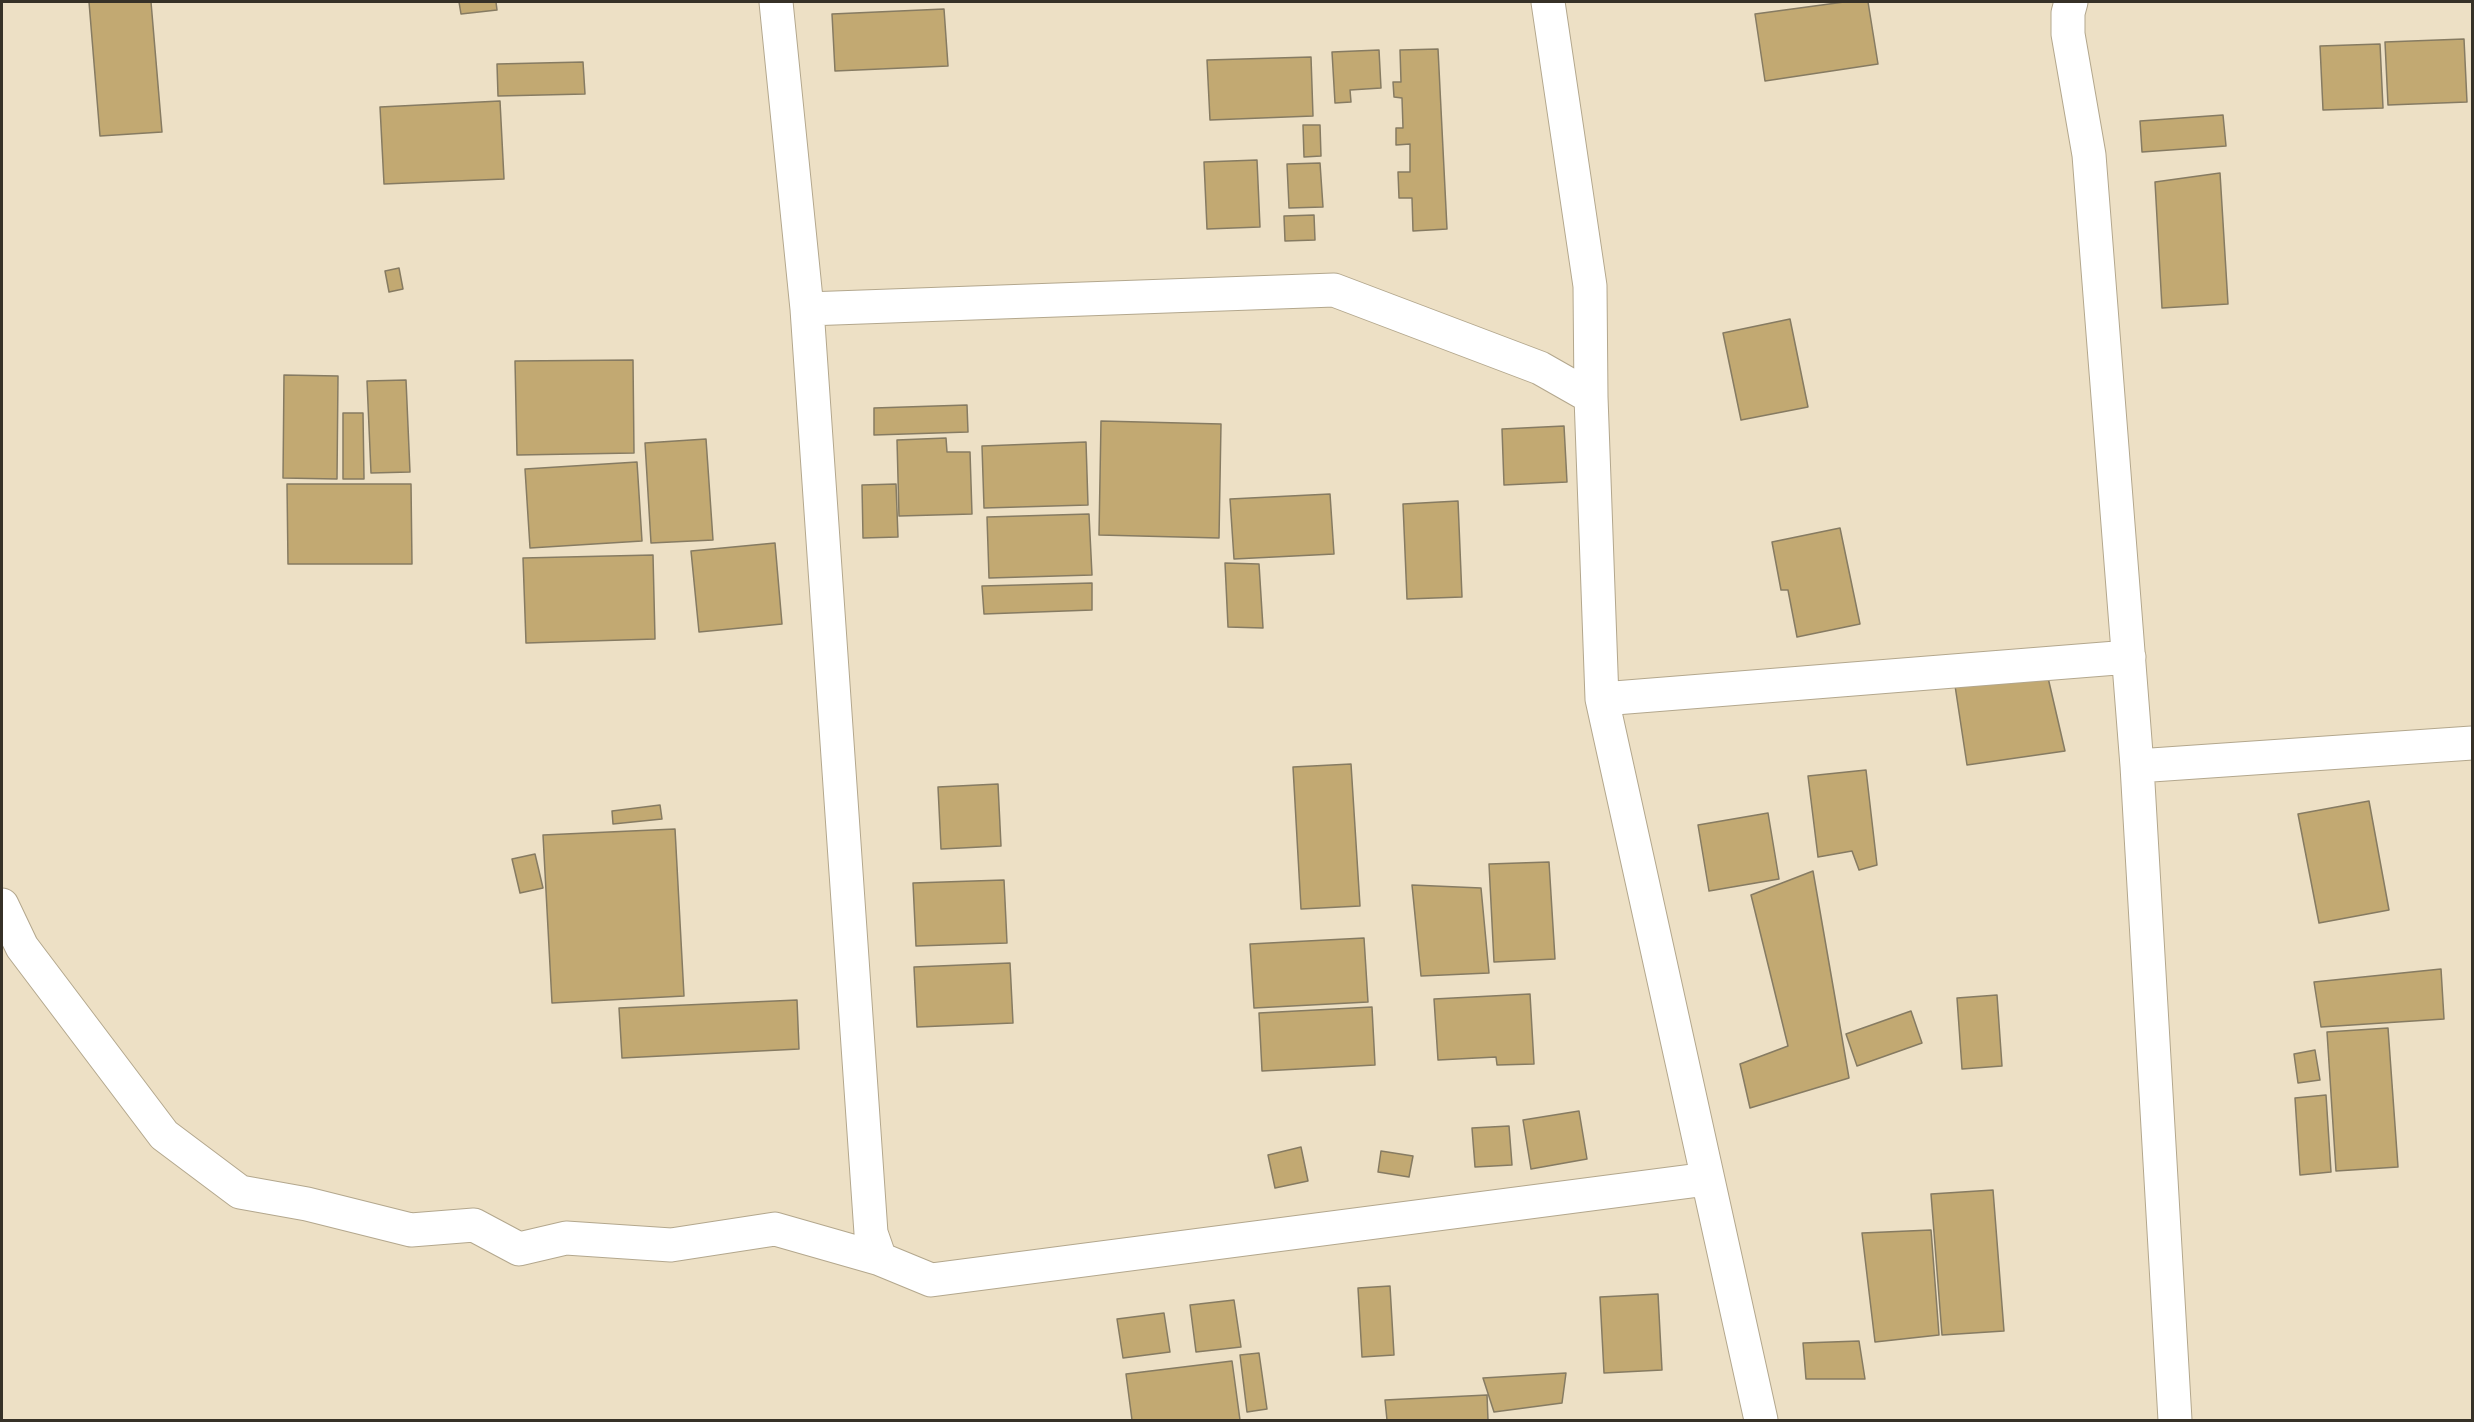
<!DOCTYPE html>
<html>
<head>
<meta charset="utf-8">
<style>
	body { margin:0 }
	#map { position:relative; width:2474px; height:1422px; overflow:hidden; background:#ede0c5; font-family:Overpass,sans-serif }
	canvas { display:block }
	.frame { position:absolute; inset:0; border:3px solid #363127; pointer-events:none }
</style>
</head>
<body>
<div id="map">
<canvas width="2474" height="1422"></canvas>
<div class="frame"></div>
</div>
<script>
const c = document.querySelector('canvas').getContext('2d');
c.lineJoin = 'round';
function paint(path, color) { c.fillStyle = color; c.fill(path, 'evenodd'); }
function strokePath(path, color, width, dash) { c.strokeStyle = color; c.lineWidth = width; c.lineCap = dash ? 'butt' : 'round'; c.setLineDash(dash || []); c.stroke(path); }
const building = new Path2D(`
	M89,2h62l11,130 -62,4z
	M459,2h37l1,8 -36,4z
	M1844,2h24l10,62 -113,17 -10,-67z
	M944,9l4,57 -113,5 -3,-57z
	M2464,39l3,63 -79,3 -3,-63z
	M2380,44l3,64 -60,2 -3,-64z
	M1438,49l9,180 -34,2 -1,-33h-13l-1,-26h12v-28l-14,1v-17h7l-1,-30 -8,-1 -1,-15h8l-1,-32z
	M1379,50l2,38 -31,2 1,12 -16,1 -3,-51z
	M1311,57l2,59 -103,4 -3,-60z
	M583,62l2,32 -87,2 -1,-32z
	M500,101l4,78 -120,5 -4,-77z
	M2223,115l3,31 -84,6 -2,-31z
	M1303,125h17l1,31 -17,1z
	M1257,160l3,67 -53,2 -3,-67z
	M1320,163l3,44 -34,1 -2,-44z
	M2220,173l8,131 -66,4 -7,-126z
	M1314,215l1,25 -30,1 -1,-25z
	M399,268l4,21 -14,3 -4,-21z
	M1790,319l18,88 -67,13 -18,-87z
	M633,360l1,93 -117,2 -2,-94z
	M284,375l54,1 -1,103 -54,-1z
	M406,380l4,92 -39,1 -4,-92z
	M967,405l1,27 -94,3v-27z
	M343,413h20l1,66h-21z
	M1101,421l120,3 -2,114 -120,-3z
	M1564,426l3,56 -63,3 -2,-56z
	M946,438l1,14h23l2,62 -73,2 -2,-76z
	M706,439l7,101 -62,3 -6,-100z
	M1086,442l2,63 -104,3 -2,-62z
	M637,462l5,79 -112,7 -5,-79z
	M287,484h124l1,80h-124z
	M896,484l2,53 -35,1 -1,-53z
	M1330,494l4,60 -100,5 -4,-60z
	M1458,501l4,96 -55,2 -4,-95z
	M1089,514l3,61 -103,3 -2,-61z
	M1840,528l20,96 -63,13 -9,-47h-7l-9,-48z
	M775,543l7,81 -83,8 -8,-81z
	M653,555l2,84 -129,4 -3,-85z
	M1225,563l34,1 4,64 -35,-1z
	M1092,583v27l-108,4 -2,-28z
	M2046,669l19,82 -98,14 -13,-86z
	M1351,764l9,142 -59,3 -8,-142z
	M1866,770l11,95 -18,5 -7,-19 -34,6 -10,-81z
	M998,784l3,62 -60,3 -3,-62z
	M2369,801l20,109 -70,13 -21,-109z
	M660,805l2,14 -49,5 -1,-13z
	M1768,813l11,66 -70,12 -11,-66z
	M675,829l9,167 -132,7 -9,-168z
	M535,854l8,34 -23,5 -8,-34z
	M1549,862l6,97 -61,3 -5,-98z
	M1813,871l36,207 -99,30 -10,-44 48,-18 -37,-151z
	M1004,880l3,63 -91,3 -3,-63z
	M1412,885l69,3 8,85 -68,3z
	M1364,938l4,64 -114,6 -4,-64z
	M1010,963l3,60 -96,4 -3,-60z
	M2441,969l3,50 -123,8 -7,-45z
	M1530,994l4,70 -37,1 -1,-8 -58,3 -4,-61z
	M1997,995l5,71 -40,3 -5,-71z
	M797,1000l2,49 -177,9 -3,-50z
	M1372,1007l3,58 -113,6 -3,-58z
	M1911,1011l11,32 -65,23 -11,-32z
	M2388,1028l10,139 -62,4 -9,-139z
	M2315,1050l5,30 -22,3 -4,-29z
	M2326,1095l5,77 -31,3 -5,-77z
	M1579,1111l8,48 -56,10 -8,-49z
	M1509,1126l3,39 -37,2 -3,-39z
	M1301,1147l7,34 -33,7 -7,-33z
	M1381,1151l32,5 -4,21 -31,-5z
	M1993,1190l11,141 -62,4 -11,-141z
	M1931,1230l8,105 -64,7 -13,-109z
	M1390,1286l4,69 -32,2 -4,-69z
	M1658,1294l4,76 -58,3 -4,-76z
	M1234,1300l7,47 -45,5 -6,-47z
	M1164,1313l6,39 -47,6 -6,-39z
	M1859,1341l6,38h-59l-3,-36z
	M1259,1353l8,56 -20,3 -7,-57z
	M1232,1361l8,59h-108l-6,-46z
	M1566,1373l-4,30 -68,9 -11,-34z
	M1487,1395l1,25h-101l-2,-20z`);
const minor = new Path2D(`
	M776,2l31,307 64,924 9,26
	M1548,2l42,284 1,111 11,302 159,721
	M2071,2l-3,11v21l21,121 48,611 38,654
	M807,309l527,-19 206,78 51,29
	M1602,699l527,-42
	M2137,766l335,-23
	M2,905l20,42 142,188 76,57 67,12 104,26 63,-5 45,24 47,-11 105,7 104,-16 105,30 51,21 776,-101`);
paint(building, '#c2a972');
strokePath(building, '#867b62', 1.5);
strokePath(minor, '#b3a78d', 35);
strokePath(minor, '#fff', 33);
</script>
</body>
</html>
